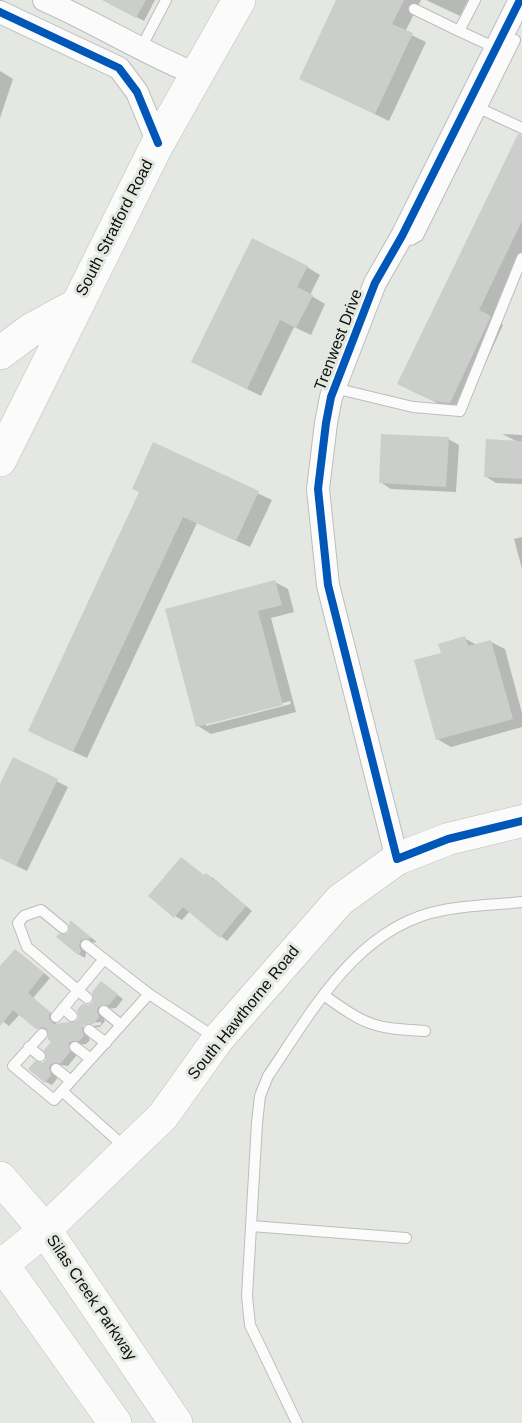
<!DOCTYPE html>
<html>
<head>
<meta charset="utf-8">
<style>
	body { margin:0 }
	canvas { display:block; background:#e4e7e2 }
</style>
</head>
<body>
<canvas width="522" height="1423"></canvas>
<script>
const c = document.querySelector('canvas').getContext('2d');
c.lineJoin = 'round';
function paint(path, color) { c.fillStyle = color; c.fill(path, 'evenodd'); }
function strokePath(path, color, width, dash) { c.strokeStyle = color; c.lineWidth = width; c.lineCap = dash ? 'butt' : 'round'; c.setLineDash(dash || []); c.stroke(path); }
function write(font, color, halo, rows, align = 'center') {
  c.font = font + ' Helvetica,sans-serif'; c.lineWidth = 6; c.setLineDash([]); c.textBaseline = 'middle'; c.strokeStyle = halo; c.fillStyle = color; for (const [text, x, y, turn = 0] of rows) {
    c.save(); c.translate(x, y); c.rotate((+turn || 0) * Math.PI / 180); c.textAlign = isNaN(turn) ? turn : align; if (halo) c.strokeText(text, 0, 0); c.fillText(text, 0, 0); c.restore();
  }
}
const shadow = new Path2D(`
	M104,0h51l-11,21z
	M341,0h80l-16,32 21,10 -37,79 -88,-43z
	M426,0h42l-8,16z
	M0,71l13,8 -13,39z
	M522,139v118l-30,61 11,7 -39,85 -16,-2 -36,-17z
	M307,267l13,8 -10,20 15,9 -14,31 -17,-8 -33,69 -54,-27z
	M502,434l20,1v49l-26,-1 -11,-7 33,-34z
	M448,439l11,6 -3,47 -65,-3 -11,-7z
	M154,444l118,56 -22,47 -53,-24 -110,235 -44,-20 98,-246z
	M522,537v32l-8,-30z
	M275,582l13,7 6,23 -23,6 25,94 -85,22 -13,-8 -31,-116zM290,701l1,3 -85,22v-3z
	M464,638l13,7 14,-3 14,7 17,64v14l-71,20 -14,-8z
	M14,759l54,28 -41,84 -27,-13v-71z
	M181,858l24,18 2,-1 6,3 39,33 -25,30 -37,-30 -8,9 -7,-4z
	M71,922l26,20 -9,1 -3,15 -7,-4 -8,-19z
	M21,954l29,24 -17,20 23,19v8l22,-2 17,-20 7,-20 21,16 -7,9 -11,1 -3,6 3,6 -5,6 -10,1 -3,6 3,6 -4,4 -11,1 1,11 -8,10 -7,-1 -5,3 1,11 -5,6 -6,-3 -4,-17 6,-4 5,-20 -4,-11 -5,2 -24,-18 -11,12 -9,-7v-50zM101,1022v3l-18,2v-3z`);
const building = new Path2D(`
	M102,0h44l-10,18z
	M336,0h68l-12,24 21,9 -38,81 -76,-35z
	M518,134l4,1v86l-43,89 12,6 -41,87 -17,-2 -36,-17z
	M252,238l56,28 -11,21 16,8 -17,33 -16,-8 -33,69 -56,-27z
	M381,434l68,3 -3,50 -67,-4z
	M486,439l36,2v38l-38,-2z
	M153,442l106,49 -23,50 -53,-24 -110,235 -45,-21 111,-239 -7,-3z
	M275,580l7,25 -24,6 25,94 -87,22 -31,-118z
	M465,636l3,10 23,-6 22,79 -77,21 -22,-80 27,-7 -3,-9z
	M13,757l45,22 -42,87 -16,-8v-74z
	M181,857l23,18 2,-2 40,33 -26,32 -37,-31 -9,11 -26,-22z
	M70,920l22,18 -11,2 -2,5 2,6 -3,4 -22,-18 2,-3 10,-1z
	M15,949l29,24 -16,20 22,19 -1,7 5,5 23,-3 2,-4 -2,-7 5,-6 7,1 4,-3 -1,-10 9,-11 17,13 -9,11 -10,1 -2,4 2,7 -5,7 -11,1 -1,5 2,6 -5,5 -10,1 1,10 -9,11 -10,1 -2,4 2,7 -6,8 -17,-14 7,-8 7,2 4,-3 -2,-10 7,-8 -3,-3 -1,-10 -4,-2 -7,2 -23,-19 -13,16v-60z`);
const service = new Path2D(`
	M475,0l-16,31 37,17
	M414,9l45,22
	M515,40l-34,69 41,19
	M141,48l25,-48
	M402,236l9,4 7,-4 63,-127 -13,-6
	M334,388l79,19 47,4 62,-153
	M63,928l-22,-18 -17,6 -6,7 9,24 60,51
	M86,945l18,14
	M325,996c42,30 48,32 100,35
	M63,1008l9,8
	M104,1011l17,14
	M56,1017l48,-58 45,35
	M89,1030l17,13
	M42,1034l-29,32 41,34 8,-9
	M29,1047l11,9
	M75,1047l16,12
	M56,1069l15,12
	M127,1149l-65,-58 87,-97 67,44
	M251,1226l155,12
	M297,1423l-47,-98 -3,-29 10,-173 3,-27 8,-20c45,-66 90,-151 176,-166 25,-5 52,-5 78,-8`);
const minor = new Path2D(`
	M44,0c53,23 101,54 154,75
	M0,12l119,56 18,24 21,51
	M397,859l-69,-274 -10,-96 8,-66 5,-26 44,-114 27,-47 118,-236`);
const secondary = new Path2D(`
	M3,1264l42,-34 118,-114 55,-77 122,-139 57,-41 51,-20 74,-18`);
const primary = new Path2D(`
	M0,353l31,-23 44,-24
	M0,460l158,-317 81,-143
	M0,1178l45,52 131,193
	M0,1261l115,162`);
const cycleway = new Path2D(`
	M520,0l-118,236 -27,47 -44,114 -5,26 -8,66 10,96 69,274 51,-20 74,-18
	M0,12l119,56 18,24 21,51`);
const streetNames = [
	["South Stratford Road",115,228,-63],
	["Trenwest Drive",339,340,-69],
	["South Hawthorne Road",244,1013,-51],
	["Silas Creek Parkway",91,1298,56]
];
paint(shadow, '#0003');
paint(building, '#cccecb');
strokePath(service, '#bcbebb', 12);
strokePath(minor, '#bcbebb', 24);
strokePath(secondary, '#bcbebb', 33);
strokePath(primary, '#bcbebb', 34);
strokePath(service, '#fbfbfb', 10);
strokePath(minor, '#fbfbfb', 22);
strokePath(secondary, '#fbfbfb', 32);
strokePath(primary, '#fbfbfb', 33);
strokePath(cycleway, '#0057b8', 8);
write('16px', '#0d0f0d', '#e3e8e1', streetNames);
</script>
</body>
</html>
